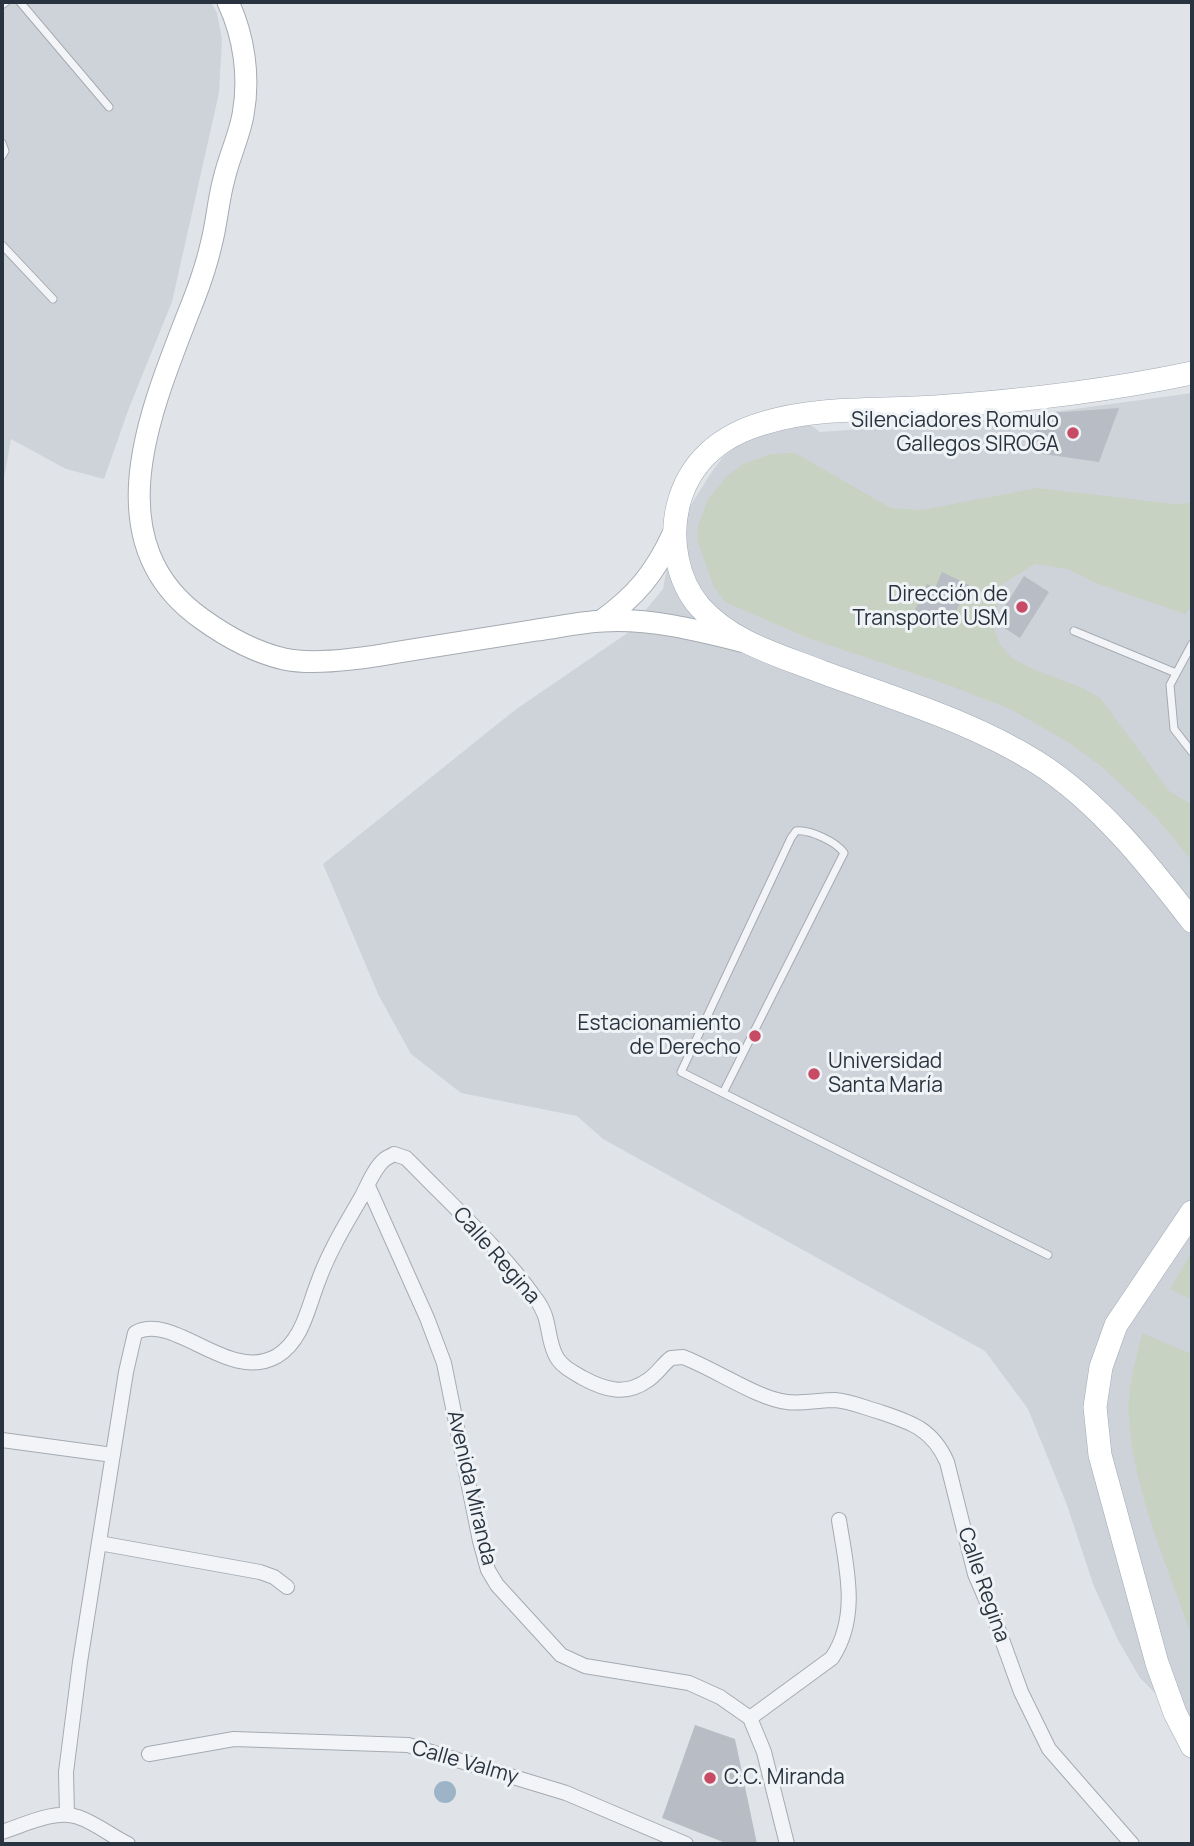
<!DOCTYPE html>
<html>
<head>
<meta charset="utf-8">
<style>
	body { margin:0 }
	#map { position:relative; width:1194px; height:1846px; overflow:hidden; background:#e0e4e8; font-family:Manrope,sans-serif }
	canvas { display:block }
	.frame { position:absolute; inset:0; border:4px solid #29333f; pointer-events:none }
</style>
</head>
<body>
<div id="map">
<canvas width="1194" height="1846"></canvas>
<div class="frame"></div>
</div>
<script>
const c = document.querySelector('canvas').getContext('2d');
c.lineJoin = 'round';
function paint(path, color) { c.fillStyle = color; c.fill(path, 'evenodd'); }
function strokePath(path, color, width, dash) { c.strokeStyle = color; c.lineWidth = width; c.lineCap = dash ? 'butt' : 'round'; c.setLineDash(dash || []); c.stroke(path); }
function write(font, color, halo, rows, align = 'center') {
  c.font = font + ' Manrope,sans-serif'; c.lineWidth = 6; c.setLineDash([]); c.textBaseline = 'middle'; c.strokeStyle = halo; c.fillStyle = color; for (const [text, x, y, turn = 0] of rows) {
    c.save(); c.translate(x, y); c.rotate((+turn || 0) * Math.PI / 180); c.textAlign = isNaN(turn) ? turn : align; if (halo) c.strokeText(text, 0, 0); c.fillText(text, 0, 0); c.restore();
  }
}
const built = new Path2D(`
	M2,2h209l6,11 5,26 -3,54 -47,209 -43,106 -25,71 -38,-10 -55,-30 -9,50z
	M1192,393v1353l-17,-33 -35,-35 -22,-38 -25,-56 -26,-79 -39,-96 -43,-58 -382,-212 -26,-23 -116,-23 -50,-39 -32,-58 -56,-132 192,-154 111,-76 37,-45 10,-55 36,-58 13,-18 23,-19 28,-18 39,5 8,6 188,-14z`);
const green = new Path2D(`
	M795,453l96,55 30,2 116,-22 138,16 17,-1v103l-7,8 -87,-30 -30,-15 -33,-5 -34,21 -8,41 7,18 12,14 23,12 48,18 18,11 68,92 23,14v56l-36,-44 -55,-51 -33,-24 -58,-33 -62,-24 -140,-47 -83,-36 -12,-17 -15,-43v-16l10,-27 18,-22 17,-13 28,-10z
	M1192,1252v48l-22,-11z
	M1142,1333l50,21v282c-24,-68 -68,-168 -63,-240 2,-21 9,-43 13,-63z`);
const water = new Path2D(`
	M434 1792a11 11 0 1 1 22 0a11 11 0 1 1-22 0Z`);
const building = new Path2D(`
	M1119,408l-20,54 -63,-9 -1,-39z
	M942,572l27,13 -21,43 -34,-16 13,-28 8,4z
	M1024,576l25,16 -29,46 -25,-16z
	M695,1725l40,14 22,105h-29l-66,-26z`);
const service = new Path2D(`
	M20,2l89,105
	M2,5l4,-3
	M2,143l3,8 -3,5
	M2,245l51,54
	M1074,631l102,42
	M1192,644l-22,41 4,44 18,23
	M723,1093l121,-240c-7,-11 -35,-24 -48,-22l-5,7 -110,234 42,21 325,162`);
const minor = new Path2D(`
	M368,1186l59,132 17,45 36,178 8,29 9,15 64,70 24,11 104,17 31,14 30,21 14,34 23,92
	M2,1440l111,15
	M99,1543l161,29 14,5 13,10
	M750,1718l82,-60c28,-42 14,-92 7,-138
	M149,1754l85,-15 174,6 158,48 120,51
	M67,1815l-1,-43 14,-110 46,-290 9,-39c39,-22 94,51 142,23 26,-16 31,-49 41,-74 11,-31 28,-58 44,-86 6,-12 13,-29 23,-37 3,-2 6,-3 9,-5l12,4 10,10c41,42 86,83 120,131 15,20 10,35 19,55 5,12 18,18 28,24 22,12 43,18 65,2 9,-6 15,-16 23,-22l12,-1c30,11 75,42 104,45 15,2 32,-2 48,-2 14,1 28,7 42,11 33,11 55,17 70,51l28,112 21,49 25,69 28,57 83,95
	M2,1832c22,-7 53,-23 76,-15 18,6 33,19 50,27`);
const secondary = new Path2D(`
	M228,2c16,34 22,75 15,113 -4,22 -14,42 -19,64 -6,21 -7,44 -13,66 -5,22 -14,47 -23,69 -38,98 -94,229 14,305 25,18 52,33 82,40 32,7 82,-1 115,-7 46,-7 92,-15 138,-22 22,-3 44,-8 66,-9 46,-3 94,9 138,20
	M601,621c35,-25 54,-48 72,-87`);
const primary = new Path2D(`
	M1192,373c-85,18 -170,28 -257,34 -56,4 -117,-1 -171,16 -42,12 -75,38 -86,83 -8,33 -1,75 22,101 32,36 79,48 122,65 73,27 149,49 216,91 60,38 111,102 154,158
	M1192,1212l-76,113 -15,42 -6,40 5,48 57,208 18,50 17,33`);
const markers = [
	[1073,433,7,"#c84b65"],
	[1022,607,7,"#c84b65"],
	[755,1036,7,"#c84b65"],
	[814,1074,7,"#c84b65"],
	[710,1778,7,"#c84b65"]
];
const poiNames = [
	["Silenciadores Romulo",1059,421],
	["Gallegos SIROGA",1059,445],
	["Dirección de",1008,595],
	["Transporte USM",1008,619],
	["Estacionamiento",741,1024],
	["de Derecho",741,1048],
	["Universidad",828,1062,"left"],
	["Santa María",828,1086,"left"],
	["C.C. Miranda",724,1778,"left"]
];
const streetNames = [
	["Calle Regina",496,1256,49],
	["Avenida Miranda",471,1488,77],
	["Calle Regina",983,1585,71],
	["Calle Valmy",465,1763,16]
];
paint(built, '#ced3da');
paint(green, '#c7d2c2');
paint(water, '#9db4c7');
paint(building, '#b8bdc5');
strokePath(service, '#a5abb2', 9);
strokePath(minor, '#a5abb2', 16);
strokePath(secondary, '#a5abb2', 23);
strokePath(primary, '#a0a9b3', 24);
strokePath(service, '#f3f4f7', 7);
strokePath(minor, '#f3f4f7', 14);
strokePath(secondary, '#fff', 21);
strokePath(primary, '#fff', 23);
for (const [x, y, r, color] of markers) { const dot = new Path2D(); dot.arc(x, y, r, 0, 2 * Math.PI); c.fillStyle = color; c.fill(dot); strokePath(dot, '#eff3f6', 2.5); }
write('21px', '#29333f', '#eff3f6', poiNames, 'right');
write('21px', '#29333f', '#eff3f6', streetNames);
</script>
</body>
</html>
